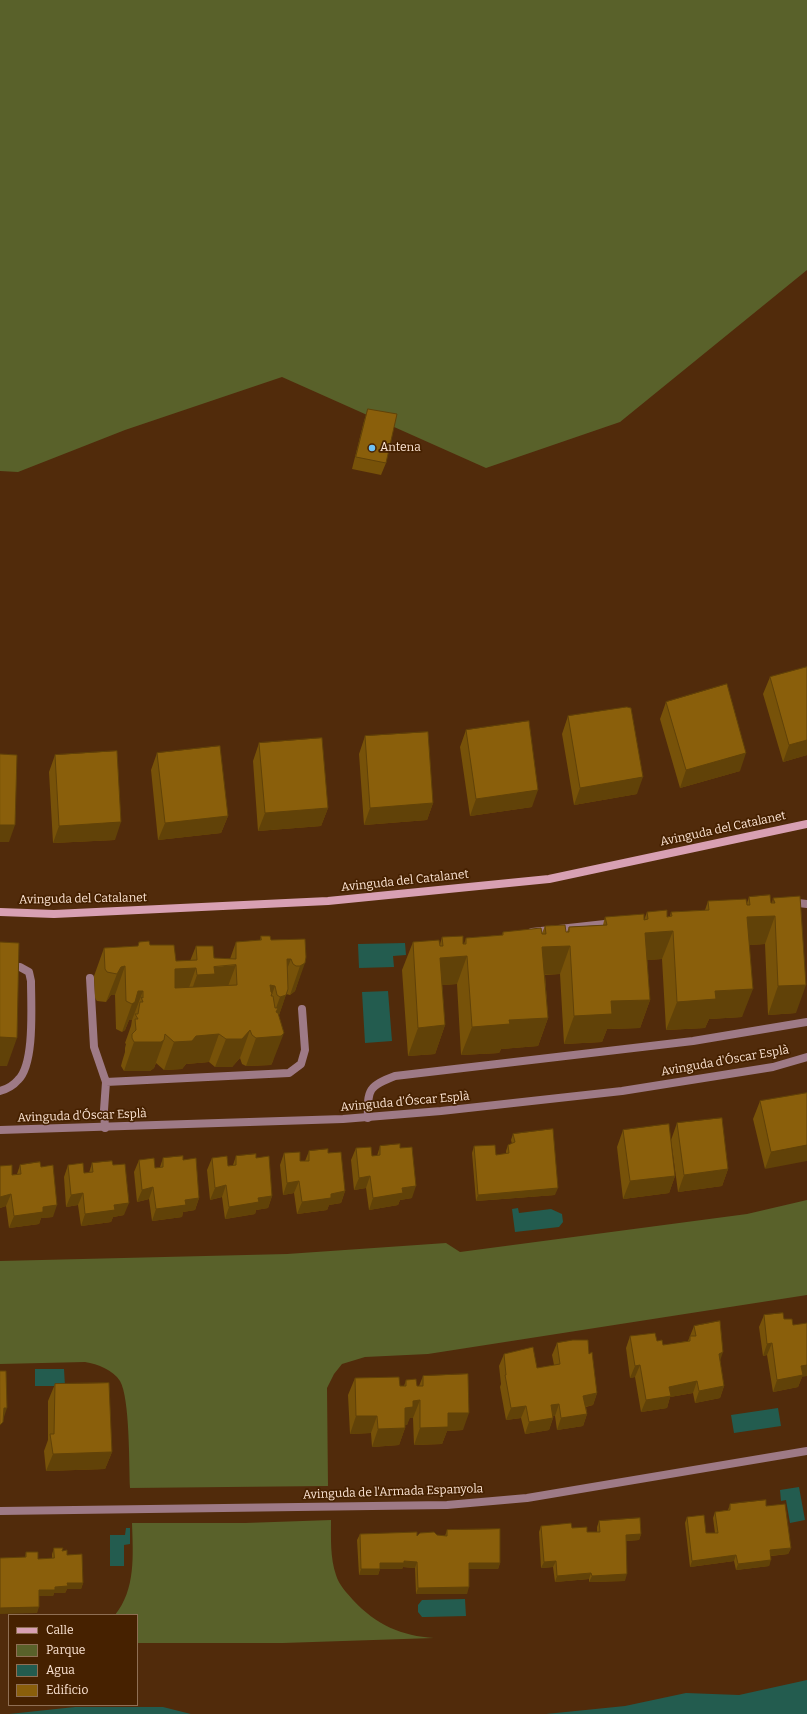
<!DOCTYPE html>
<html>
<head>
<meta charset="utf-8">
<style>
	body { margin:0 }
	#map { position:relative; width:807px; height:1714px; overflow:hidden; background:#512b0b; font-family:Bitter,serif }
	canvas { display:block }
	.legend { position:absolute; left:8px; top:1614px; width:130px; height:92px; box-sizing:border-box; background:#462100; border:1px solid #8f6f54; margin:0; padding:5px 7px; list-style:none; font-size:12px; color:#fce4d3 }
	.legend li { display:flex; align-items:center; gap:8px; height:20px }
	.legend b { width:20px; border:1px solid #8f6f54 }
</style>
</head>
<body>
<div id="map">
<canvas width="807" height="1714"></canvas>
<ul class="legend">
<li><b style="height:5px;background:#d8a0b3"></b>Calle</li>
<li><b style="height:11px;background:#59612a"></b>Parque</li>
<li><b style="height:11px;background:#235c4f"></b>Agua</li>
<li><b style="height:11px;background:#8a5f0b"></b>Edificio</li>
</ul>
</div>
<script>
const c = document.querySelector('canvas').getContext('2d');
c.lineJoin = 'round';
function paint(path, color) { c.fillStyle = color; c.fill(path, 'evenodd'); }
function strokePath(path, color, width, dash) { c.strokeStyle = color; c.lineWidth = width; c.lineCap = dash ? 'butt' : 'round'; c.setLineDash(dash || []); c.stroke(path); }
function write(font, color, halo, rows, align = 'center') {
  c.font = font + ' Bitter,serif'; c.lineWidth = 3.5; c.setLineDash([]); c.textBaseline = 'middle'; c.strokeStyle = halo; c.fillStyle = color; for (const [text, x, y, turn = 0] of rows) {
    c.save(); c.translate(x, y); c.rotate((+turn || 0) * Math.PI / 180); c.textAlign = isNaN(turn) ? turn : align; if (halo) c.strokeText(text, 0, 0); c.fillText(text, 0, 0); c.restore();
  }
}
const green = new Path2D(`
	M0,0h807v270l-187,152 -134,46 -204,-91 -157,53 -107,42 -18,-1z
	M807,1200v95l-379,59 -63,3 -23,7 -8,10 -7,14 1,98 -198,2c-1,-23 0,-90 -10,-107 -7,-11 -22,-17 -35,-19l-85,2v-103l287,-7 159,-11 14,9 287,-38z
	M331,1520c0,18 -1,38 5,55 3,10 11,18 17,25 23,25 49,36 81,38l-151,5h-146v-28h-22c21,-26 18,-60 17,-92h113z`);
const water = new Path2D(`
	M405,943l1,12 -13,1 1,11 -35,1 -1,-24z
	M388,991l4,50 -27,2 -3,-51z
	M518,1208l1,5 32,-4 11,5 1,8 -4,5 -44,5 -3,-23z
	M35,1369h29l1,17h-30z
	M778,1408l3,18 -47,7 -3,-18z
	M799,1487l6,33 -15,3 -4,-23 -5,1 -1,-11z
	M126,1528h4v16l-6,1v21h-14v-31h15z
	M465,1599l1,17 -40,1h-4l-4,-5v-7l4,-5z
	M807,1680v34h-261l79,-8 61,-13 53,2z
	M75,1707h88l28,7h-182z`);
const service = new Path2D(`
	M790,902l17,2
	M532,932l82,-9
	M0,966l20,1 9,5 2,9c0,24 4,83 -13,99 -5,6 -11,9 -18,11
	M90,978l4,69 12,35 -2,28 1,18
	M106,1082l183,-9 12,-9 4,-14 -3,-41
	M368,1118c-1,-29 1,-32 27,-42l298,-35 114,-19`);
const minor = new Path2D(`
	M0,1130l343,-11 98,-8 181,-20 151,-24 34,-10`);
const tertiary = new Path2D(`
	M0,1511l447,-6 80,-7 280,-47`);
const secondary = new Path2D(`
	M0,912l54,2 274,-13 221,-22 258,-55`);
const wall = new Path2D(`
	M368,409l18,54 -5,12 -29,-6 12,-48z
	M807,667v88l-24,7 -20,-68 7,-17z
	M666,702l74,69 -60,17 -20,-69z
	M568,716l69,78 -63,11 -12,-71z
	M466,730l66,77 -62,9 -10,-69z
	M365,736l68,67 -6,17 -63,5 -5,-71z
	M259,743l69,65 -7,18 -63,5 -5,-70z
	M157,753l71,63 -7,17 -63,7 -7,-70z
	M55,755l60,85 -62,3 -4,-71z
	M749,897l23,6 1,-5 23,115 -28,2 -3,-71 -16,1 -7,72 -33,2 -4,9 -39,2 -4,-71 -15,1 3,40 -10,28 -33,1 -5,13 -38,2 -4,-70 -15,1 3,43 -10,28 -37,3 -2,4 -38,2 -4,-71 -15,1 3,40 -10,29 -27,2 -6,-86 11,-28 27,2 2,-7 22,7 2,-6 36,-3 1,-3 39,1 3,-7 21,6h1l2,-5 34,-2 2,-8 39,3 3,-8 20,5 3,-1 1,-4 34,-2 3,-9 39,2z
	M261,936l10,4 35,17 -11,34 -5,4 -4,-1 -7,21 -6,46 -2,4 -25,1 -4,-2 -2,-6 -8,9h-17l-6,-5 -23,2 -4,5 -18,1 -8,-7 -2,5 -4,3h-26l-3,-5 1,-4 3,-10v-4l1,-4 -1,-1 6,-17 1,-6h-3l-4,10 -3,2 -6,-3 -1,-34h-4l-5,7 -9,-1 -2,-3 -1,-22 10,-28 34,-2 1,-4 11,3 26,16h14l6,-15 18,12 16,1 6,-17 24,-2z
	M807,1093l-42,76 -12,-50 7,-18z
	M677,1123l51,46 -6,17 -44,6 -7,-52z
	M623,1130l52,46 -6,17 -46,6 -6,-52z
	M513,1134l42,61 -79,6 -4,-48 2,-7 22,9 10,-1v-3l2,-6 4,-1 -1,-4z
	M380,1146l20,2 12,50 -12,2 -2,5 -29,5 -3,-22 -12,2 -3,-30 5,-12 16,8h5z
	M309,1151l19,2 17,38 -4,12 -12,2 -2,5 -30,4 -3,-21 -11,2 -3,-30 4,-12 16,8h5z
	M236,1156l20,2 16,38 -4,12 -12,2 -1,4 -30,5 -3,-22 -12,3 -3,-30 5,-12 16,8 5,-1z
	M163,1158l20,2 16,38 -4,12 -12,2 -1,5 -30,4 -3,-22 -12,3 -3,-30 5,-12 16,8 5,-1z
	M92,1163l21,2 11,50 -11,2 -2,5 -30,4 -3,-21 -12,2 -2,-30 4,-12 16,8h5z
	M20,1165l33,52 -12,1 -2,6 -30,4 -3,-22 -6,2v-42l12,9 5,-1z
	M764,1315l20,4 18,58 -4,10 -25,5 -6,-37 -4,1 -4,-29z
	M694,1326l26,34 4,26 -4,12 -25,5 -2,-10 -23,4 -3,11 -26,4 -6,-35 -5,1 -4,-30 4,-12 27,5 6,4 25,-4z
	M557,1343l32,11 8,39 -4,12 -7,2 1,7 -4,12 -26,4 -2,-14h-2v2l-4,12 -24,4 -4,-16 -15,2 -6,-33 1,-3 -2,-18 5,-12 33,14 17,-3 -2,-10z
	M423,1376l40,54 -16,1 -5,13 -28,1 -1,-27h-4l-2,7h-2v3l-6,17 -27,2 -1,-14 -21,1 -2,-39 7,-17 45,8h4l2,-6 11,6h2z
	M55,1384l57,68 -7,17 -59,2 -2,-20 4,-11v-39z
	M730,1504l36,2 25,42 -3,6 -17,2 -2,10 -33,4 -2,-9 -44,6 -5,-44 2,-6 19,16h9l-2,-15 2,-6 13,-2z
	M599,1521l42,13 -2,6 -13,1 -1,40 -36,1v-3l-34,3 -2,-15 -12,1 -2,-36 2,-6 31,2 15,4h10v-5z
	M447,1530l53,33 -2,6h-29l-2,25h-51l-1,-26 -12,-1 -1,2h-22l-2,6h-19l-2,-35 3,-6 85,2z
	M54,1548l8,3 5,4 16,28 -2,6h-14l-2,4h-11l-1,3h-14l-2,17 -12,-56 1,-5 12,7 14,-1v-4z`);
const shadedWall = new Path2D(`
	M807,740v15l-24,7 6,-17z
	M746,753l-6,18 -60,17 6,-18z
	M643,777l-6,17 -63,11 6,-17z
	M538,790l-6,17 -62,9 6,-17z
	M433,803l-6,17 -63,5 6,-17z
	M328,808l-7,18 -63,5 7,-18z
	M228,816l-7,17 -63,7 7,-17z
	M121,822l-6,18 -62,3 6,-17z
	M0,825h15l-6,17h-9z
	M775,916l-10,28 -28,2 10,-29z
	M673,931l-11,28 -27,2 10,-28z
	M570,946l-10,28 -28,1 10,-28z
	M467,956l-10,28 -28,2 11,-28z
	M287,959h4l-11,28z
	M305,963l-10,28 -5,4 10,-29z
	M236,965l-11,29 -38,10 10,-29 17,-8z
	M125,966l-10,29h-4l-5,7 11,-28 4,-7z
	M196,968l-10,28 -22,1 11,-28z
	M270,985l5,1 -10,28z
	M806,985l-10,28 -28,2 10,-29z
	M753,989l-11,28 -33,2 -4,9 -39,2 11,-28 38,-11z
	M138,991h5l-11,29h-3l-4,10 -3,2 10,-28z
	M286,995l-10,29 8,9 -11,28 -2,4 -25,1 10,-28 14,-13 10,-28z
	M650,1000l-10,28 -33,1 -5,13 -38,2 10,-28 37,-15z
	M548,1018l-10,28 -37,3 -2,4 -38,2 11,-28 37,-7z
	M445,1025l-10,29 -27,2 10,-28z
	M250,1030l-10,28 -8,9h-17l11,-28z
	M219,1034l-10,28 -23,2 -4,5 -18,1 10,-28 22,-6z
	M0,1037l17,1 -10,28h-7z
	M164,1040l-10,28 -4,3h-26l10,-29z
	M807,1145v16l-42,8 6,-17z
	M728,1169l-6,17 -44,6 6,-17z
	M370,1176l-4,12 -12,2 5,-12z
	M675,1176l-6,17 -46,6 7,-18z
	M299,1181l-5,12 -11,2 4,-12z
	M226,1185l-4,12 -12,3 5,-12z
	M416,1186l-4,12 -12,2 -2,5 -29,5 4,-12 29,-10z
	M153,1187l-4,12 -12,3 5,-12z
	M558,1188l-3,7 -79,6 2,-6z
	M345,1191l-4,12 -12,2 -2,5 -30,4 5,-12 29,-8z
	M83,1193l-5,12 -12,2 5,-12z
	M11,1194l-5,12 -6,2v-11z
	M272,1196l-4,12 -12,2 -1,4 -30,5 4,-12 29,-9z
	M199,1198l-4,12 -12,2 -1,5 -30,4 4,-12 29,-9z
	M129,1203l-5,12 -11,2 -2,5 -30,4 4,-12 29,-9z
	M57,1205l-4,12 -12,1 -2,6 -30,4 5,-12 29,-9z
	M772,1343l-5,12 -4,1 4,-12z
	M723,1352l-4,12v-10z
	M640,1365l-5,12 -5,1 5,-12z
	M807,1365v11l-5,1 -4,10 -25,5 4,-12 24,-14z
	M697,1381l-4,12 -23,4 -3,11 -26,4 5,-12 23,-13z
	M724,1386l-4,12 -25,5 4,-12z
	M597,1393l-4,12 -14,3 4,-12z
	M420,1400l-7,18h-3l-3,7 -9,1 7,-18 8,-7z
	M559,1404l-4,12 -8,1 4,-12z
	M526,1406l-5,12 -15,2 5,-12z
	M4,1408h3l-4,12z
	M448,1413h21l-6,17 -16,1 -5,13 -28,1 6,-17z
	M587,1414l-4,12 -26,4 4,-12z
	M356,1416h21l-6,17 -21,1z
	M553,1418l-4,12 -24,4 4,-12z
	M405,1428l-6,17 -27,2 6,-18z
	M112,1452l-7,17 -59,2 7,-17z
	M641,1534l-2,6 -15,1 2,-6z
	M791,1548l-3,6 -20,2 2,-6z
	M736,1555l-2,6 -44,6 2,-6z
	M771,1560l-2,6 -33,4 2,-6z
	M404,1561l13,1 -2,6 -12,-1 -1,2h-22l-2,6h-19l2,-6 19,-6z
	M556,1561l-3,6 -12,1 3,-6z
	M469,1563h31l-2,6h-31z
	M591,1573l-2,6 -34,3 2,-6z
	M627,1574l-2,7 -36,1 3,-6z
	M67,1583h16l-2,6h-14l-2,4h-11l-1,3h-16l2,-6 16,-3z
	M469,1587l-2,7h-51l2,-6z
	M39,1607l-2,6 -37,1v-6z`);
const building = new Path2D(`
	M368,409l29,5 -11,49 -30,-6z
	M807,667v73l-18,5 -19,-68z
	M727,684l19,69 -60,17 -20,-68z
	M627,707l4,1 12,69 -63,11 -12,-72z
	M529,721l9,69 -62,9 -10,-69z
	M428,732l5,71 -63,5 -5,-72z
	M322,738l6,70 -63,5 -6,-70z
	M220,746l8,70 -63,7 -8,-70z
	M117,751l4,71 -62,4 -4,-71z
	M0,754l17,1 -2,70h-15z
	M770,895l1,8h4l-2,-5 27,-2 6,89 -28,1 -3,-70 -28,1 6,72 -38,2 1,8 -39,3 -4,-71 -28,2 5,67 -39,1 1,13 -38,2 -4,-70 -28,1 6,71 -39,2 1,4 -38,3 -5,-71 -27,2 5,67 -27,3 -5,-86 26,-2 1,6h3l-1,-9 21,-1v8h3v-6l37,-3v-3l38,-4 1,6h4l-1,-8 20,-1 1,7h3v-5l38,-2 -2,-8 39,-3v6l4,-1 -1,-7 20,-2v7l5,-1 -1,-4 38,-2 -1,-9 38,-2 1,6h3l-1,-8z
	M261,936h9l1,4 34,-1 1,18 -1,6 -5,3h-4l-3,-2 -2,-5h-4l1,30 -2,6 -6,2 -3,-2 -2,-9 -5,-1 1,7 1,1 -1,3h2l2,12h3l-2,4 2,1 6,20 -3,3 -25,2 -4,-3 -2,-5 -8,9h-16l-7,-5 -23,2 -4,5 -18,1 -9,-8 -1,6 -3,2h-27l-2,-4v-4l4,-4 -1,-11h3l-3,-5h3l2,-12h3l-2,-5 2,1v-7h-5l-3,11 -3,2 -6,-3 -1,-35 -4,1 -4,7 -10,-2 -2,-3 -1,-21 34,-2 1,-4 10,-1 1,4h24l2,16 21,-1 -1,-14h17l1,12 22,1v-17l25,-2zM236,965l1,20 -62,3v-19l21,-1 1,7 18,-1 -1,-7z
	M0,942l19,1 -2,95 -17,-1z
	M807,1093v52l-36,7 -11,-51z
	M722,1118l6,51 -44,6 -7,-52z
	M669,1124l6,52 -45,5 -7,-51z
	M553,1129l5,59 -80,7 -4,-49 21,-1 1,10 13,-2 -1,-8 7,-3 -2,-8z
	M400,1144v4l12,-1 4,39 -14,2 1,5 -30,5 -3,-22 -11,2 -3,-30 15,-1 1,9 8,-1v-9z
	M328,1149v4l13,-1 4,39 -14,3v4l-29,4 -3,-21 -12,2 -3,-30 16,-1v9h9v-10z
	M256,1154v4l13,-2 3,40 -14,2 1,4 -30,5 -3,-22 -11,3 -3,-30 15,-2 1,10 8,-1v-9z
	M183,1156v4l13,-2 3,40 -14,2 1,5 -30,4 -3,-22 -11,3 -3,-30 15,-2 1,10 8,-1v-9z
	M112,1161l1,4 12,-1 4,39 -15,2 1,5 -30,4 -2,-21 -12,2 -3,-30 15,-2 1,10 9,-1 -1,-9z
	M40,1162l1,5 12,-2 4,40 -14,2v5l-29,4 -3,-22 -11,3v-31l12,-1v10l9,-1 -1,-9z
	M783,1313l1,6h8l1,6 14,-2v42l-6,1 2,9 -26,5 -5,-37 -5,1 -3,-29z
	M720,1321l3,31 -4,2 5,32 -25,5 -2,-10 -28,6 2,9 -25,4 -6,-35 -5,1 -5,-30 25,-3 2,8 5,-1 1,5 27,-4v-5h6l-2,-10z
	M573,1340h15l1,14 3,-2 5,41 -14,3 4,18 -26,4 -2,-14 -8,1 2,13 -24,4 -3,-16 -15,2 -6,-33h1l-2,-21 29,-7 4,21 23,-4 -3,-21z
	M0,1371h6l1,37h-3l-1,14 -3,3z
	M468,1374l1,39h-21v14l-28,1v-28l-7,1v6l-8,1v20l-27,1 -1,-13h-21l-1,-38 44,-1 1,9h6v-6l10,-1 1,7h6v-10z
	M109,1383l3,69 -59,2 -3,-20h4l1,-50z
	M766,1500v6l19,-2 6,44 -21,2 1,10 -33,4 -2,-9 -44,6 -5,-44 17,-2 2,18h12l-3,-21 15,-2v-6z
	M640,1518l1,16 -15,1 1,39 -35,2 -1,-3 -34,3 -1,-15 -12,1 -3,-36 30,-3 1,5 15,-1v5h13l-1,-11z
	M500,1529v34h-31v24l-51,1 -1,-26 -13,-1v2h-24v6h-19l-1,-35 57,-2v4l3,-3 14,-1 3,3 10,1v-6z
	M54,1548h9l-1,3 5,-1v5l15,-1 1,29h-16l1,3 -13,1v3h-16v17l-39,1v-50l26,-1v-5h12v7l16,-1z`);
const markers = [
	[372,448,4,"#6fc2f4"]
];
const poiNames = [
	["Antena",380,448]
];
const streetNames = [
	["Avinguda del Catalanet",723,829,-12],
	["Avinguda del Catalanet",405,881,-6],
	["Avinguda del Catalanet",83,899,-1],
	["Avinguda d'Óscar Esplà",725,1061,-10],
	["Avinguda d'Óscar Esplà",405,1102,-5],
	["Avinguda d'Óscar Esplà",82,1116,-2],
	["Avinguda de l'Armada Espanyola",393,1492,-2]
];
paint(green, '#59612a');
paint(water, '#235c4f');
strokePath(service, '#9e7a86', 8);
strokePath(minor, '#9e7a86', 8);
strokePath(tertiary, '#9e7a86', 8);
strokePath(secondary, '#d8a0b3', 8);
paint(wall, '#775209');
paint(shadedWall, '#614208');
paint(building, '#8a5f0b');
strokePath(building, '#614208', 1);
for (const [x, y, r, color] of markers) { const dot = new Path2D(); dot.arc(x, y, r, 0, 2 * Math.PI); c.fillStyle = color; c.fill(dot); strokePath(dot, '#462100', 1.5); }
write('12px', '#fce4d3', '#462100', poiNames, 'left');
write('12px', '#fce4d3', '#462100', streetNames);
</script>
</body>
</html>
